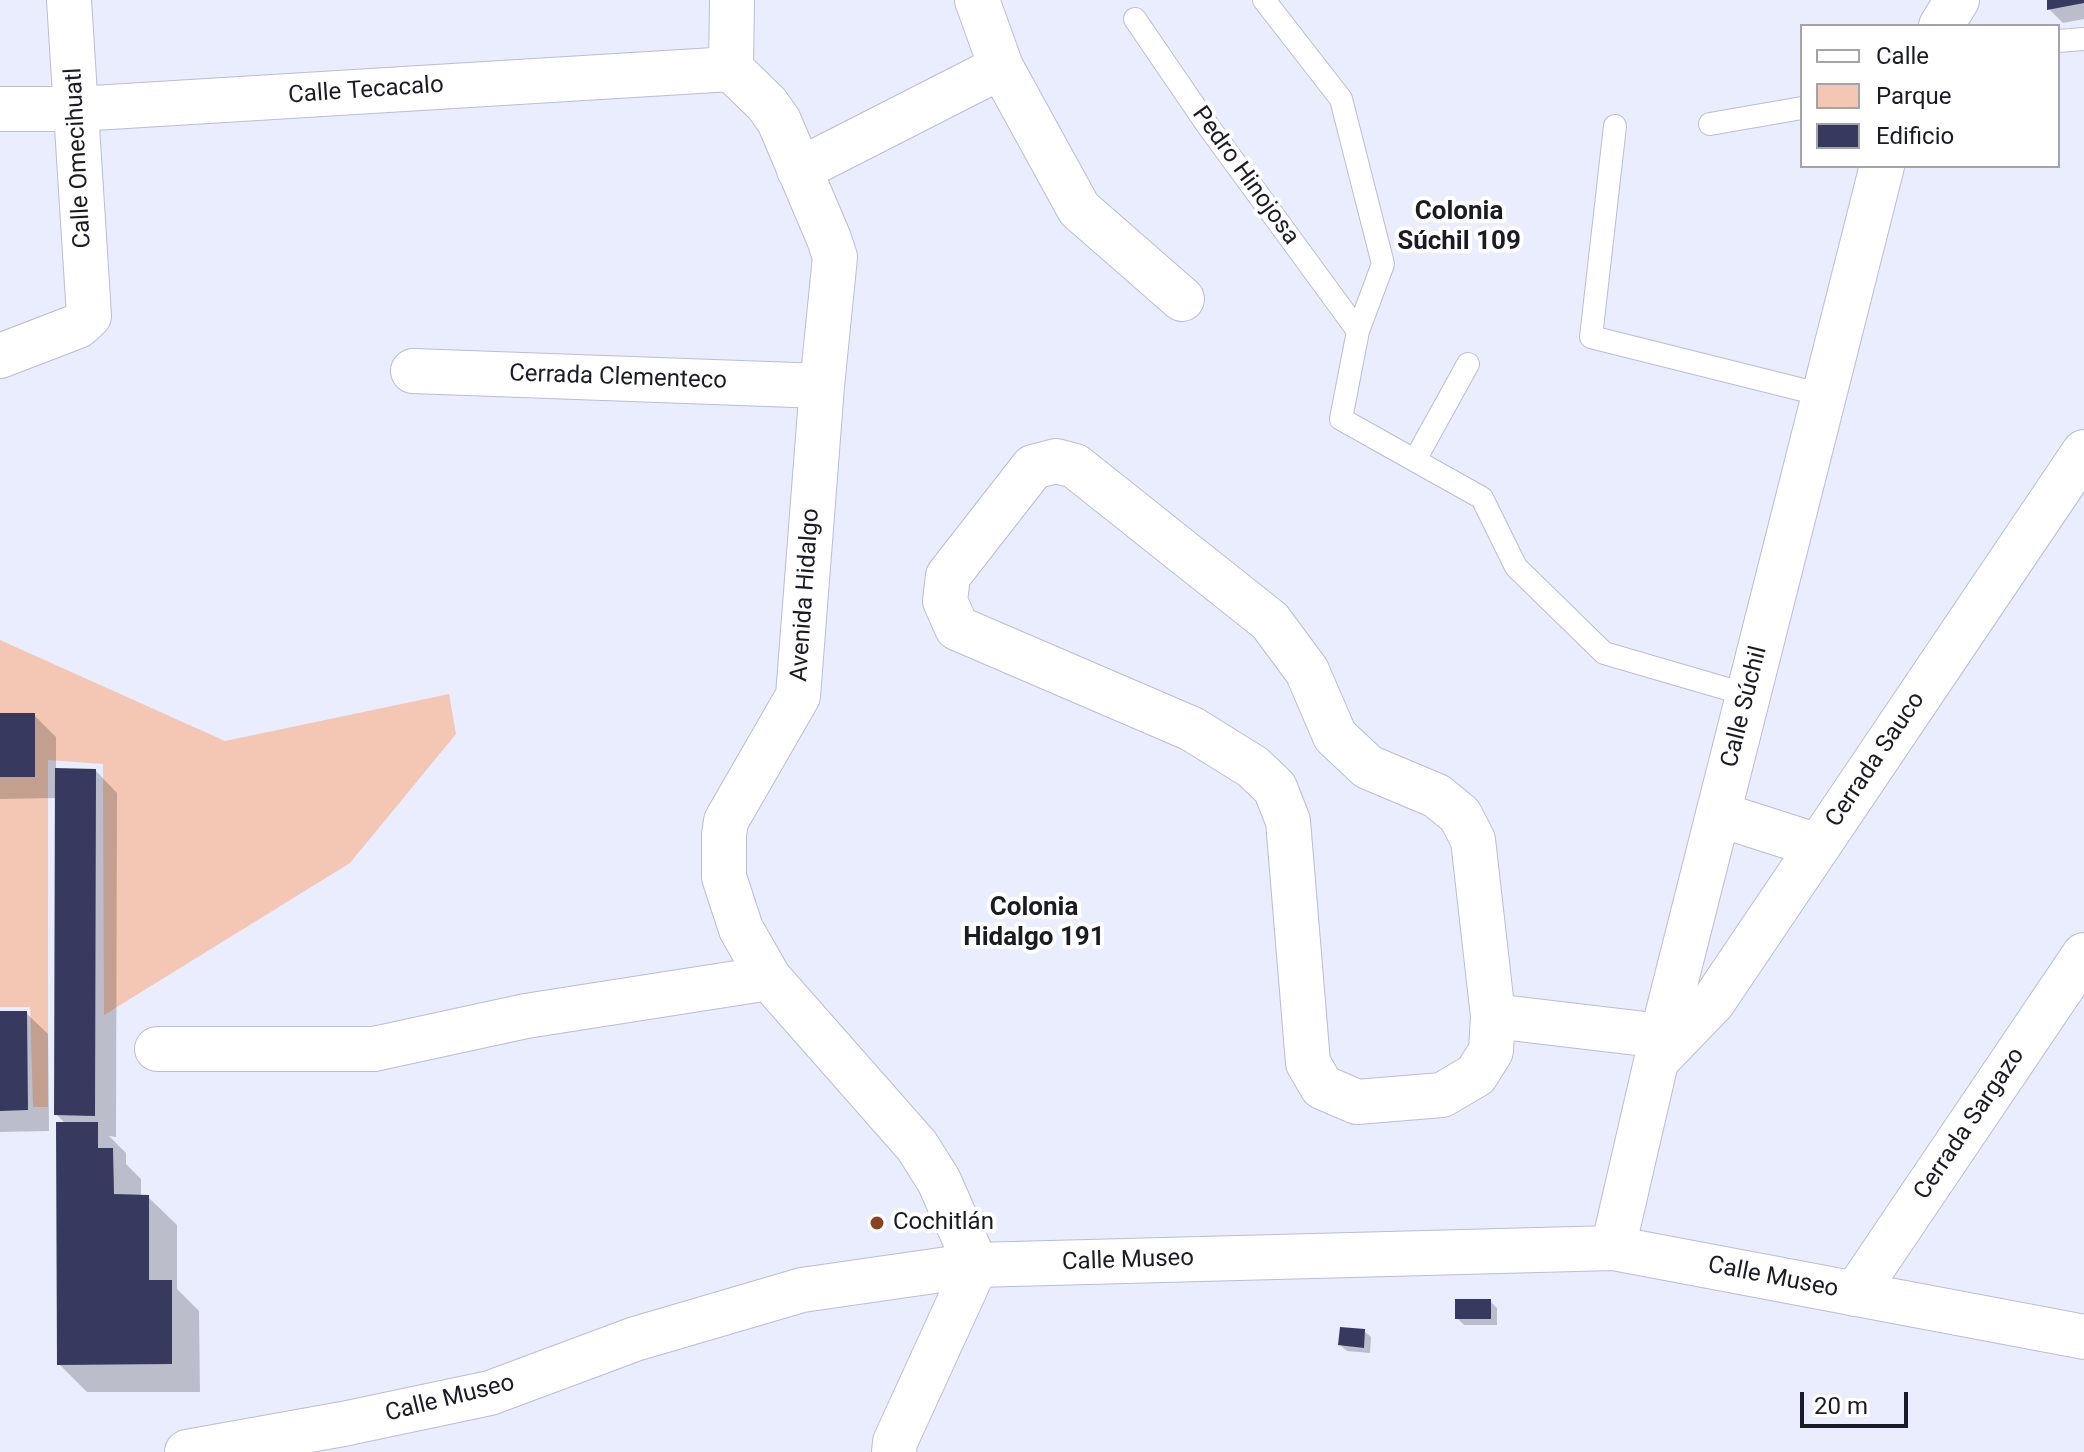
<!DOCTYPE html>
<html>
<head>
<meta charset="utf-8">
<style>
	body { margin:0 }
	#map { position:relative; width:2084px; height:1452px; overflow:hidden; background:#eaedfd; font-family:Roboto,sans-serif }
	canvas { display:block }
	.legend { position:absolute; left:1800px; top:24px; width:260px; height:144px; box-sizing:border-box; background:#fff; border:2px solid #a3a4a8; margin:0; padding:10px 14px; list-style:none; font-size:24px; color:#1a1b25 }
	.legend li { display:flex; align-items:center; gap:16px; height:40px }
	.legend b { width:40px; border:2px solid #a3a4a8 }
	.scale { position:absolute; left:1800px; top:1392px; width:108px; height:36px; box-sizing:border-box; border:4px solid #1a1b25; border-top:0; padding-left:10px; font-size:24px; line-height:28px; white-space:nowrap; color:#1a1b25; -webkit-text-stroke:6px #fff; paint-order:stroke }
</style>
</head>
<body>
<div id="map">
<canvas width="2084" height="1452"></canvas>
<ul class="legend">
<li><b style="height:10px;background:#fff"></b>Calle</li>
<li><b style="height:22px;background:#f4c7b4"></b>Parque</li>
<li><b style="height:22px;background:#373a5e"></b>Edificio</li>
</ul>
<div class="scale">20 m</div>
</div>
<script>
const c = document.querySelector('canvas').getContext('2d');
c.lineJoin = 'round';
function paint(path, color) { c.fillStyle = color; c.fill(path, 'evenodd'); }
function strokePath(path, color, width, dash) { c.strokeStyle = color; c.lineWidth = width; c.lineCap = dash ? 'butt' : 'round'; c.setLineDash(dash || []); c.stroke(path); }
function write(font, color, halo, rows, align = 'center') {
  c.font = font + ' Roboto,sans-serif'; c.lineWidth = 8; c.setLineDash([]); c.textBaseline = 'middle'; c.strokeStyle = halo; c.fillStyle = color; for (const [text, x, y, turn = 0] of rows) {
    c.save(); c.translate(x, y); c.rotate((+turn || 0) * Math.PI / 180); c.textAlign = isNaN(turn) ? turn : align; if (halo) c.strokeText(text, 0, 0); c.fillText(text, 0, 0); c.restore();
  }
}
const green = new Path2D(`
	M0,640l225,101 224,-47 7,40 -106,129 -246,152 -1,-251 -55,-4v347h-15l-3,-100h-30z`);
const shadow = new Path2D(`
	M2049,0h35v19l-21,4 -14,-14z
	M0,715h34l22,22v33l40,1 21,22 -1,344 -7,-1 17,17v11l15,15v18h7l29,28v64l22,22 1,81h-113l-28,-28 7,-240 -10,-10 1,-316 -57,1z
	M0,1013h26l22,21 1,97 -49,1z
	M1490,1301l7,7v17h-33l-7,-7z
	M1364,1331l7,6 -1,16 -23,-2 -7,-6z`);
const building = new Path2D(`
	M2047,0h37v3l-37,7z
	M0,713h35v64h-35z
	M55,768l41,1 -1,347 -41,-1z
	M0,1011h27l1,99 -28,1z
	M56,1122h42v26h15l1,46 35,1v85h23v84l-115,1z
	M1455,1299h36v20h-36z
	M1340,1327l25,2 -1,19 -26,-3z`);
const lane = new Path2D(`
	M1264,0l77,99 42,165 -25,67 -17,88 141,79 34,69 88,86 144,42
	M1135,19l73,107 150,205
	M2058,41l26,-2
	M1710,124l92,-16
	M1615,126l-24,211 232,58
	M1415,460l53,-96`);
const street = new Path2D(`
	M732,0l-1,69 36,35 12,17 50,118 6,18 -13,129 -24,310 -72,125 -2,14v42l17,52 28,49 148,168 22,35 37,84 -81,177 -1,10
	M977,0l24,67 78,142 103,90
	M1941,26l16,-26
	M0,109h77l654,-40
	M799,170l202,-103
	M0,356l78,-30 11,-10 -20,-316
	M413,371l409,15
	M1056,461l19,5 195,155 37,50 28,65 33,31 69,29 23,19 13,25 20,176 -2,35 -15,24 -34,20 -85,7 -35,-15 -14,-24 -20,-242 -13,-33 -22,-21 -61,-38 -235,-101 -12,-27 3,-25 85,-109z
	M1718,814l100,32
	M1493,1016l169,20
	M157,1049h217l152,-33 243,-38
	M1659,1058l54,-56 371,-550
	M1613,1248l49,-212 220,-870
	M1855,1294l229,-339`);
const secondary = new Path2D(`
	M187,1452l156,-28 147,-31 145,-54 167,-49 174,-25 637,-17 471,89`);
const markers = [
	[877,1223,8,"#894220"]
];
const streetNames = [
	["Calle Tecacalo",366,91,-4],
	["Calle Omecihuatl",79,158,-93],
	["Pedro Hinojosa",1245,176,54],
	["Cerrada Clementeco",618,378,2],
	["Avenida Hidalgo",806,595,-86],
	["Calle Súchil",1745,707,-76],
	["Cerrada Sauco",1876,760,-56],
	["Cerrada Sargazo",1970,1124,-56],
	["Calle Museo",1128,1261,-2],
	["Calle Museo",1773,1278,11],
	["Calle Museo",450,1399,-14]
];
const poiNames = [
	["Cochitlán",893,1223]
];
const neighbourhoodNames = [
	["Colonia",1459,212],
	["Súchil 109",1459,242],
	["Colonia",1034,908],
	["Hidalgo 191",1034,938]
];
paint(green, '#f4c7b4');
paint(shadow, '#0003');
paint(building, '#373a5e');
strokePath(lane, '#b9bdd7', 24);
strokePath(street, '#b9bdd7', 46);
strokePath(secondary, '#b9bdd7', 46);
strokePath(lane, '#fff', 22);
strokePath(street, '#fff', 44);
strokePath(secondary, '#fff', 44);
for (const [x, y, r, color] of markers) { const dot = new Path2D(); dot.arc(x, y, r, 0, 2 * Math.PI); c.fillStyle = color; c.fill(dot); strokePath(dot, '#fff', 3); }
write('24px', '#1a1b25', '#fff', streetNames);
write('24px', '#1a1b25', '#fff', poiNames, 'left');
write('bold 26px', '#1a1b25', '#fff', neighbourhoodNames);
</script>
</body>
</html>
